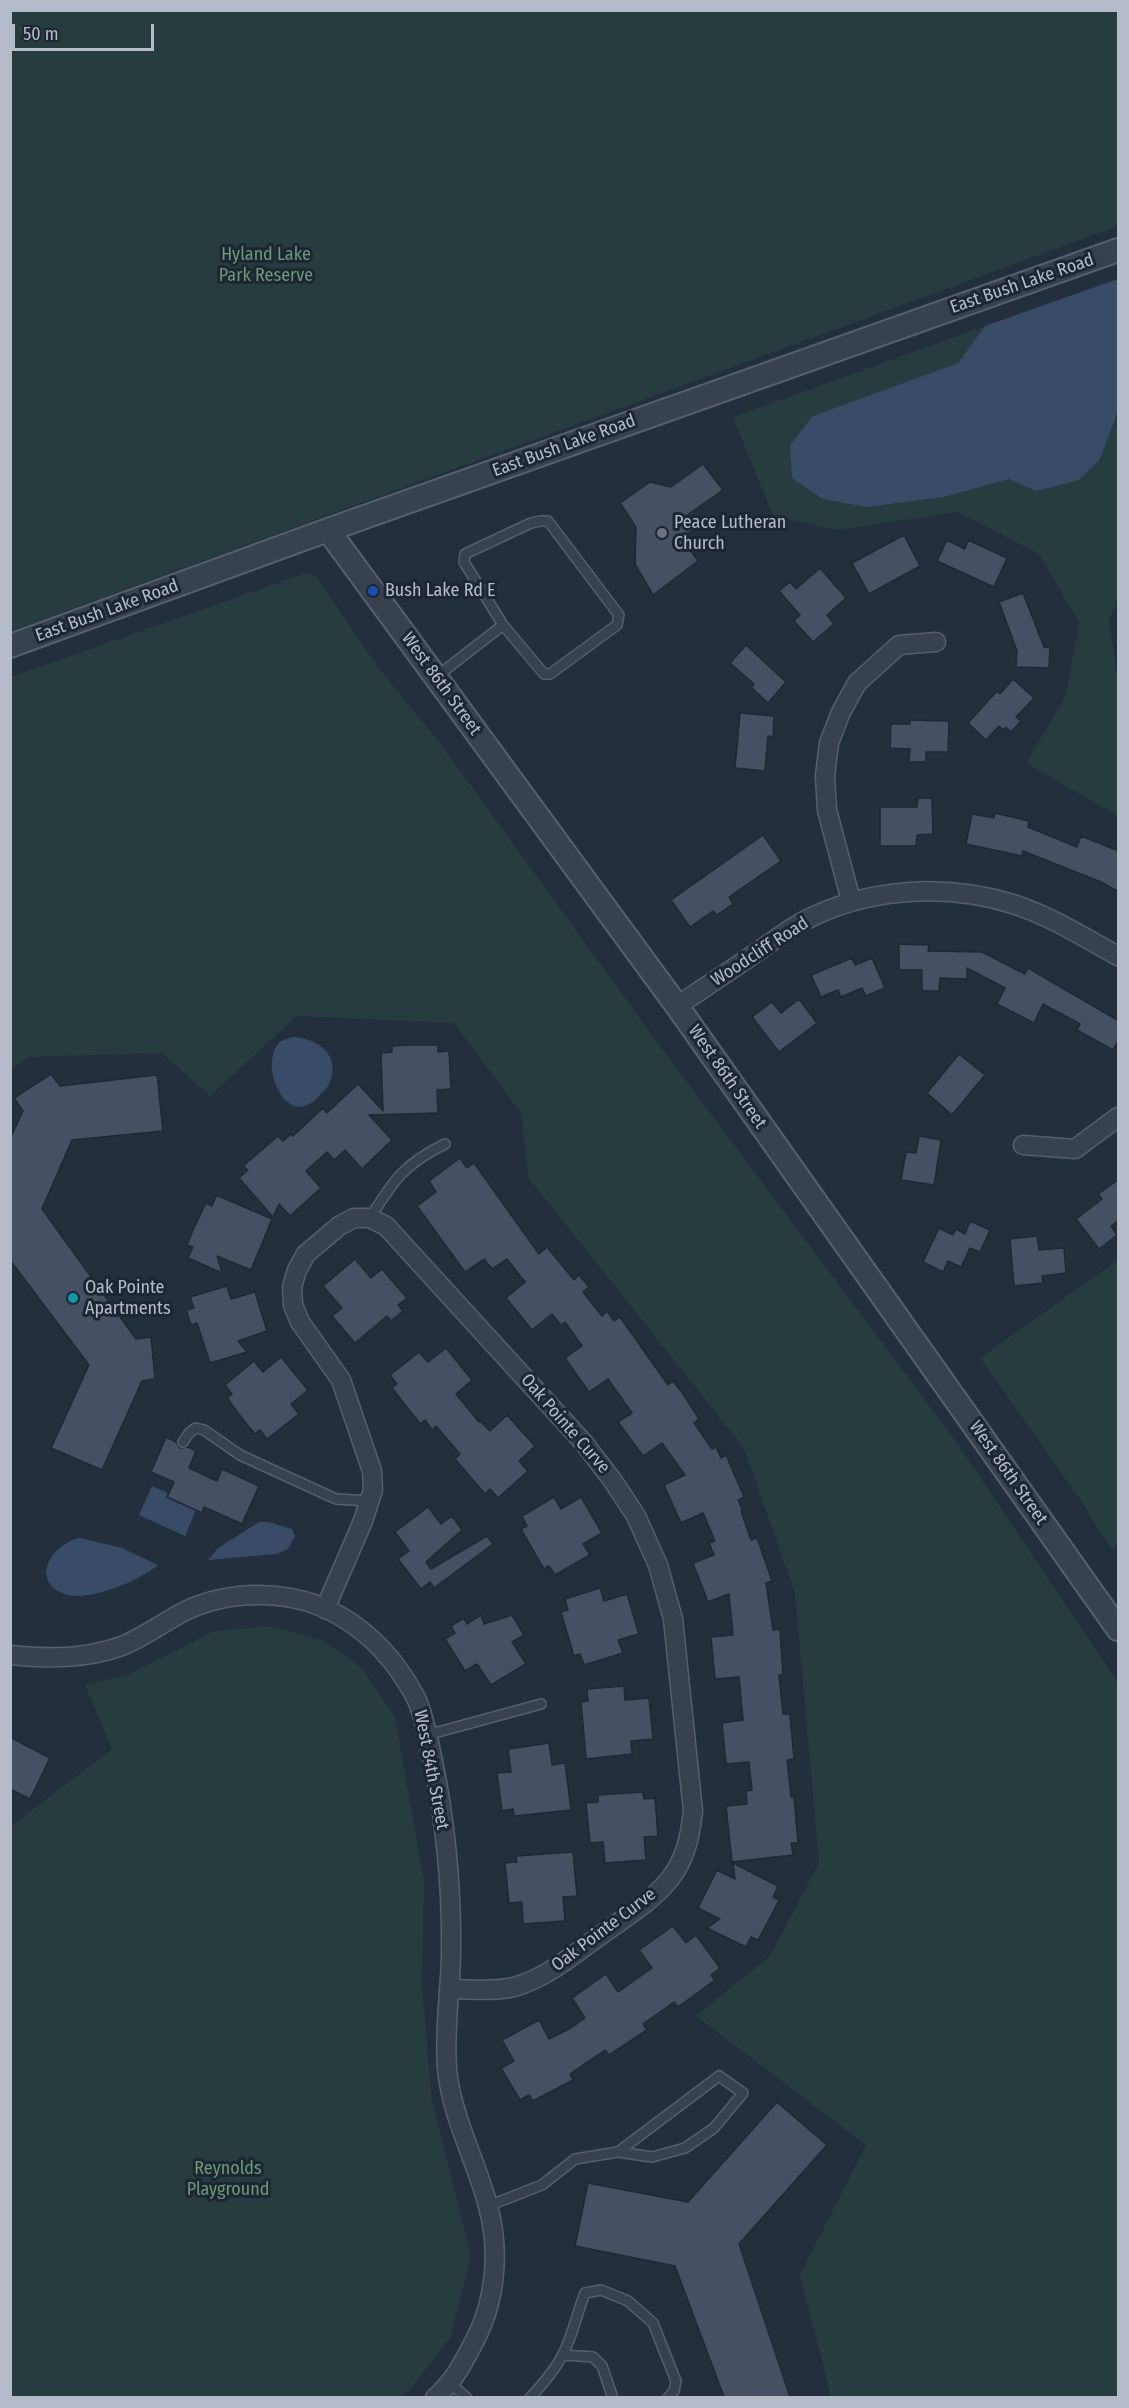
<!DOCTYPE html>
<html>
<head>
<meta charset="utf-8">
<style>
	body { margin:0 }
	#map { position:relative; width:1129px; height:2408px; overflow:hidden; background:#242f3e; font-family:"Fira Sans Condensed",sans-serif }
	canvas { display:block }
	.frame { position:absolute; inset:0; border:12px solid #b4bcc9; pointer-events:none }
	.scale { position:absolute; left:12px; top:24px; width:142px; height:27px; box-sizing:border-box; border:3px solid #b4bcc9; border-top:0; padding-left:8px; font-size:18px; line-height:21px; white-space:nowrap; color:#b4bcc9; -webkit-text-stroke:4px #1d2633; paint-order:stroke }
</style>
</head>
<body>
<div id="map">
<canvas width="1129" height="2408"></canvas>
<div class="frame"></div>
<div class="scale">50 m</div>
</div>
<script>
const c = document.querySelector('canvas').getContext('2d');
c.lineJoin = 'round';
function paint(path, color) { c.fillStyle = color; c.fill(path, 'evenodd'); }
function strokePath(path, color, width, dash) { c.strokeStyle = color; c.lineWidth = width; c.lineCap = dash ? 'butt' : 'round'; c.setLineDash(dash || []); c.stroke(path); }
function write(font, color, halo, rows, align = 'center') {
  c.font = font + ' "Fira Sans Condensed",sans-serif'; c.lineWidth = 6; c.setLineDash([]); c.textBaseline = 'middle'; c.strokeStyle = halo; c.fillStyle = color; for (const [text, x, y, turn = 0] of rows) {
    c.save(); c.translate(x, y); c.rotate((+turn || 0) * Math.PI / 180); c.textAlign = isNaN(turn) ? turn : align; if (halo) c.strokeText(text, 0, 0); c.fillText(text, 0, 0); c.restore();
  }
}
const green = new Path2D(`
	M11,10l1107,1v215l-1107,405z
	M985,326l-27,37 -145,53 54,91 77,-10 65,-18 27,12 64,-32 18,-48v190l-9,19 9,59v137l-92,-53 40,-67 13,-74 -40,-68 -81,-42 -121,18 -64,-14 -40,-99z
	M306,573l10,3 62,91 62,76 223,307 289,386 166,246v715h-287l-31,-122 66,-130 -170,-129 74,-60 49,-93 -24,-270 -51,-145 -215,-269 -8,-66 -67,-90 -157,-7 -87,80 -48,-43 -132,4 -19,12v-392z
	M1118,1260v286l-6,4 -33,-52 -99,-140z
	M272,1626l52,15 38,27 33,49 29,164 -2,105 10,115 39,155 -21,82 -41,53 -9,6h-389v-571l101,-77 -27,-64 44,-11 85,-43z`);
const water = new Path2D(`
	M1118,279v132l-18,48 -21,21 -43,11 -27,-12 -65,18 -77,10 -44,-8 -31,-21 -2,-33 23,-29 145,-53 27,-37z
	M293,1037c26,1 50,20 35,49 -2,3 -7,7 -9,10 -32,37 -62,-32 -39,-54 3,-2 9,-4 13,-5z
	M152,1486l14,6 2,5 28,13 -11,26 -46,-21z
	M259,1522h9l24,7 3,7 -7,13 -12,5 -68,6 10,-12z
	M80,1538l42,10 36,17c-19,16 -72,39 -96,28 -32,-15 -9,-50 18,-55z`);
const building = new Path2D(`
	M703,464l20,26 -37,26 8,13 -12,9 16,23 -45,34 -18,-31 1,-37 -16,-24 30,-21 21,5z
	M904,535l16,31 -51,28 -17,-31z
	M947,540l18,9 3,-9 39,18 -13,29 -57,-26z
	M820,568l26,30 -19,17 7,9 -21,18 -19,-21 6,-6 -21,-24 11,-9 6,7z
	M1023,593l21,54 6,1 -1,20 -33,-1 1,-16 -18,-49z
	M746,645l40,37 -18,21 -17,-16 3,-3 -24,-21z
	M1013,679l21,19 -18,19 5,4 -10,11 -5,-5 -3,3 -4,-4 -13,14 -18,-17 29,-32 3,3z
	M740,713l34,3 -1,21 -5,-1 -3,35 -30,-3z
	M910,720l39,1 -1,31h-22v10h-17l1,-13 -20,-1 1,-24h19z
	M918,798h14l1,36 -16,1 -1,11h-36v-39h37z
	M995,813l34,8 -1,6 49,20 4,-11 38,15v41l-18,-10 -78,-31 -1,5 -56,-12 6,-30 22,4z
	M763,835l18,26 -52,36 4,7 -16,11 -4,-4 -23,16 -19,-27z
	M899,944l30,1 -1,6 54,1 43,22 3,-6 91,53v19l-6,10 -36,-20 3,-6 -37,-20 -9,19 -37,-19 8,-16 -38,-20v11l-27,-1 -1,13h-17v-21h-23z
	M852,958l3,7 17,-7 13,30 -19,8 -4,-8 -21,9 -3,-7 -17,7 -10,-22z
	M799,999l18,24 -38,29 -27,-35 20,-15 9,11z
	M408,1045h30v7l11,-1 2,38 -14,1 1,23 -69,2 23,25 -30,29 -17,-19 -11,10 -7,-8 -21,19 15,17 -31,28 -11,-12 -6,13 -34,-39 9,-8 -5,-4 35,-30 5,5 8,-7 2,2 30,-28 4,5 31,-29 25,27 -2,-58 11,-1v-6z
	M959,1054l26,21 -33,40 -25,-22z
	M51,1074l9,12 97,-11 6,56 -91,9 -30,69 94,130 15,-2 4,42 -13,2 -40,89 -51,-22 38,-83 -79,-105v-121l13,-28 -9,-13z
	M919,1136l22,4 -7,45 -33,-5 5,-28 10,1z
	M460,1158l7,10 7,-5 65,91 8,-7 27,33 5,-5 10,12 -6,5 19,24 5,-5 7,10 6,-4 48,68 5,-4 10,13 16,25 -5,4 18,26 4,-2 5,11 5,-3 18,42 -6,3 5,11h-2l10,29 6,-2 15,43 -6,2 7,47 7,-1 3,46h-4l4,39h7l4,45 -7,1 4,37h3l4,46h-7l2,12 -61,7 -6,-56 21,-2 -1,-13 6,-1 -3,-28 -23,2 -4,-41 21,-3 -4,-43 -24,2 -4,-42 22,-2 -4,-41 -21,8 -15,-39 21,-8 -5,-12 6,-2 -12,-28 -22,10 -17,-38 21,-10 -23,-32 -19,13 -25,-34 14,-9 -24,-34 -19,13 -24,-34 17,-12 -17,-24 -4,3 -9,-11 -20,16 -26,-32 19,-16 -18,-23 -15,10 -8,-10 -19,13 -48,-66 19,-14 -7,-11z
	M1119,1179v41l-8,6 6,9 -18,14 -23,-30 26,-20 -4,-5z
	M216,1195l56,24 -21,51 -34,-14 5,17 -34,-15 5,-11 -6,-2 6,-15 13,-27 6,3z
	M970,1221l20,9 -10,22 -10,-4 -9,19 -13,-6 -5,11 -20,-10 16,-34 14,7 3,-6 9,5z
	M1037,1236l2,14 25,-2 2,25 -24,3 1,7 -29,3 -4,-47z
	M355,1259l16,19 11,-9 25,29 -9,7 5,6 -12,10 -4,-5 -32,27 -23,-27 10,-8 -19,-22z
	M227,1286l4,13 24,-7 12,39 -29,10 9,11 -37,11 -13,-40 -6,2 -5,-15 8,-2 -4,-11z
	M446,1348l26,32 -16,14 23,28 1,-1 10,10 17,-16 28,31 -16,15 9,10 -30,27 -8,-9 -5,5 -30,-35 5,-5 -24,-28 -4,4 -7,-10 -5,4 -28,-36 5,-4 -7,-9 29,-23 9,10z
	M281,1357l27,33 -17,14 8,10 -32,25 -7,-9 -5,4 -10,-12 -18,-24 5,-4 -7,-9 29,-24 9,11z
	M166,1437l10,5 4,6 8,-1 8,4 -7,17 28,13 5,-12 37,17 -17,38 -38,-17 -2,6 -35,-16 7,-15 -23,-10z
	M554,1497l7,12 20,-12 21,36 -19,11 7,11 -35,20 -6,-9 -5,3 -23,-40 6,-3 -5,-10z
	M428,1507l13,17 11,-8 10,14 -36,32 5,7 56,-33 6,8 -59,44 -4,-6 -9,7 -23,-30 11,-8 -14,-19z
	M600,1588l4,13 23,-7 12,40 -21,6 5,13 -39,12 -4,-11 -6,2 -13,-44 7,-2 -3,-11z
	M481,1615l3,9 28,-9 12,20 -12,7 14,22 -35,21 -14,-21 -12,7 -20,-32 10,-6 -4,-7 13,-8 3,6z
	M624,1686l1,14 24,-2 4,41 -22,2 1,13 -46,5 -5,-57 7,-1 -1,-12z
	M10,1737l40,21 -20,41 -20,-10z
	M549,1743l3,22 13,-2 6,47 -57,6 -1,-7 -11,2 -5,-38 14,-1 -3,-23z
	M643,1792l1,7 11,-1 3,38 -14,1 2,23 -41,3 -2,-21 -13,1 -4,-40 12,-1v-7z
	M573,1852l4,44 -14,1 2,24 -42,3 -1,-22 -13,1 -4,-40 12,-1 -1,-6z
	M733,1863l45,23 -5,11 6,3 -7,14 -14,26 -7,-3 -5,10 -39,-19 13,-9 -22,-11 19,-38 18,9z
	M673,1926l13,17 10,-8 24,33 -9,7 4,5 -37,27 -4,-5 -31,22 4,6 -38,25 -4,-5 -25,17 -10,7 3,6 -40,21 -4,-6 -9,5 -19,-32 13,-7 -12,-21 37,-20 10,19 22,-11 14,-10 -13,-20 34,-24 12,18 34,-24 -13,-18z
	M777,2102l50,43 -88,99 51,153h-66l-49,-131 -100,-20 13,-63 100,19z`);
const service = new Path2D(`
	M540,521h8l71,94 -2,10 -67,49h-6l-41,-49 -39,-63 1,-8 66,-31z
	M436,677l67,-52
	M370,1218c23,-37 34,-54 75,-74
	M183,1442l6,-9 7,-5 8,2 36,25 96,44 34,2
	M427,1735l114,-31
	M488,2206l54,-21 33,-26 43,-7 101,-76 24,17 -29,35 -29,20 -33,9 -34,-5
	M563,2355l30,2 9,9 11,32
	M451,2384l16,14
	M530,2398c12,-13 24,-27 32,-42 10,-18 15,-43 23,-63l16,-3 27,11 25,22 23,58 -2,10 -6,7`);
const minor = new Path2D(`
	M851,901l-24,-91 -2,-34 4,-33 12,-31 16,-29 42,-38 37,-3
	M677,1006c28,-19 56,-37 83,-56 14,-10 28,-20 42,-28 65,-35 145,-39 214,-17 36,12 69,33 102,51
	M1023,1145l52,4 43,-32
	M325,1609l38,-88 10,-31 -1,-19 -31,-91 -41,-58 -7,-17 -1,-18 5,-17 9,-16 33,-28 15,-8h16l16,8 198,217 29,38 23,35 22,49 15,54 20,192c-3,25 -7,48 -24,69 -18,22 -45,38 -68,55 -27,19 -54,43 -87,52 -21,5 -43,2 -64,2
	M10,1655c39,4 75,4 112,-9 22,-9 42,-24 63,-35 47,-22 109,-22 155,5 33,19 58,48 76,82 9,19 12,42 17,63 13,64 19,129 18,195 -1,38 -7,76 -4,113 5,49 29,91 41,137 12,44 8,94 -13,134 -12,23 -20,40 -40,58`);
const tertiary = new Path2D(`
	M328,530l349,476 441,623
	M10,646l318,-116 790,-280`);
const markers = [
	[662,533,6,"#6b7280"],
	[373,591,6,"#1a4fb4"],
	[73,1298,6,"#0f9aa8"]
];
const parkNames = [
	["Hyland Lake",266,255],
	["Park Reserve",266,276],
	["Reynolds",228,2169],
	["Playground",228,2190]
];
const streetNames = [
	["East Bush Lake Road",1022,284,-19],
	["East Bush Lake Road",564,446,-20],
	["East Bush Lake Road",107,611,-20],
	["West 86th Street",441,684,54],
	["Woodcliff Road",760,952,-33],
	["West 86th Street",727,1077,55],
	["Oak Pointe Curve",565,1424,49],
	["West 86th Street",1008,1473,55],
	["West 84th Street",431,1770,79],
	["Oak Pointe Curve",604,1930,-37]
];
const poiNames = [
	["Peace Lutheran",674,523],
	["Church",674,544],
	["Bush Lake Rd E",385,591],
	["Oak Pointe",85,1288],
	["Apartments",85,1309]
];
paint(green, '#263c3f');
paint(water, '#394c67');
paint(building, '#455162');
strokePath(building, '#1f2835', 1.5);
strokePath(service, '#565f6c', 12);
strokePath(minor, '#565f6c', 21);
strokePath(tertiary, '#565f6c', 26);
strokePath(service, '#38414e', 9);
strokePath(minor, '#38414e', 18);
strokePath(tertiary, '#38414e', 22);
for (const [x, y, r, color] of markers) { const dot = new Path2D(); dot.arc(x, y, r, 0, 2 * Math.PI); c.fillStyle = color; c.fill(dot); strokePath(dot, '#1d2633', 2); }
write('18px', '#6b9a76', '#1d2633', parkNames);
write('18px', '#b4bcc9', '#1d2633', streetNames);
write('18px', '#b4bcc9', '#1d2633', poiNames, 'left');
</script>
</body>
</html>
